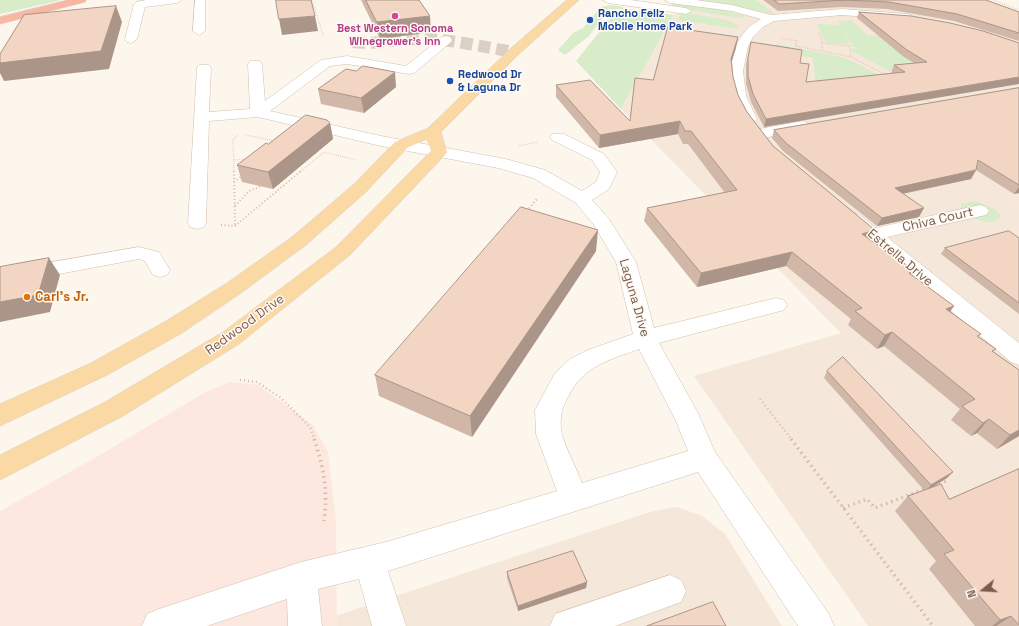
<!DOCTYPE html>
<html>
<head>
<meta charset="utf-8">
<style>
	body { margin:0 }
	#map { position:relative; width:1019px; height:626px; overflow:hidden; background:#fdf6ec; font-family:"Space Grotesk",sans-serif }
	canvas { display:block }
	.north { position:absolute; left:963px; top:570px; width:40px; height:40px; -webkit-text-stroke:3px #fffaf3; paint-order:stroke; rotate:252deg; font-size:11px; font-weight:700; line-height:16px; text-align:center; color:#7a5c4d }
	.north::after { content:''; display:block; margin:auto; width:14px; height:18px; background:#7a5c4d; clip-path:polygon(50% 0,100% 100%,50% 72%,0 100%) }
</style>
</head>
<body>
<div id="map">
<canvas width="1019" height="626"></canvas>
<div class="north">N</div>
</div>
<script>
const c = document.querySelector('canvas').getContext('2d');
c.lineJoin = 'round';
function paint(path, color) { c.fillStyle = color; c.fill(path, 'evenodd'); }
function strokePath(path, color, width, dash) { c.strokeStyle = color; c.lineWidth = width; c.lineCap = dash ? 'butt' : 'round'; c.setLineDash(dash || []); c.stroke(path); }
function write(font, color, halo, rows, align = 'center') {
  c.font = font + ' "Space Grotesk",sans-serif'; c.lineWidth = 3; c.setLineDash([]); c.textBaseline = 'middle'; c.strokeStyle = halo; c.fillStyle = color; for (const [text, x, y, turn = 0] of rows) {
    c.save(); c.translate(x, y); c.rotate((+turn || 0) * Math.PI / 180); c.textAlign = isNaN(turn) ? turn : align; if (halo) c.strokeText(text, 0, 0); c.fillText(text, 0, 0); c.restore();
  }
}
const residential = new Path2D(`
	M683,0h302l34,14v612h-151l-174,-250 147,-43 -220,-224z
	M677,507l25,9 23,18 57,92h-445l-2,-10 318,-105z`);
const commercial = new Path2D(`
	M229,382l29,3 54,39 16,28 8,67 1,107h-337v-115l93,-52 111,-66z`);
const green = new Path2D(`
	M0,0h62l-62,14z
	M699,0h57l19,14z
	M673,3l40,5 34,8 -8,2 -68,-11z
	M611,5l12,2v2h-14l-20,27 -24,19 -7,-5 15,-17 10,-5 18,-21z
	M627,9l47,6 -53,94 -45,-48 39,-48z
	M689,13l38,7 12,6 -2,3 -59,-9 3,-6z
	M851,20l16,15 50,4 53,19 -81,13 -39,-21 7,-2 -4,-2 -11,-18 8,16 -24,-1 -9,-19 23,1 -2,-4z
	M777,44l64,13 15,6 25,13 -65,11 -3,-29 -40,-8z
	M975,201l18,7 7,6v3c-10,12 -30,0 -39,-8v-5z`);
const minorTunnel = new Path2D(`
	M353,42c23,3 44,-3 67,-3 32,0 63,8 94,13`);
const pathFar3 = new Path2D(`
	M312,0l11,35
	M993,0l26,10
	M819,32l3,9v10
	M782,38l15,3 -1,5 55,11 35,18
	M822,43l28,3 1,11
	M924,98l9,6
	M246,135l29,6
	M519,146l18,-4
	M233,160l16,-1
	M234,172l-1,-32 5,-5
	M300,172l24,-20 32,8`);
const pathFar2 = new Path2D(`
	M234,171l1,55
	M234,182l8,-6
	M235,206l14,-15 13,-5
	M527,211l10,-12
	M221,225l14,1 66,-55`);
const pathFar1 = new Path2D(`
	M240,380l17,2 24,16 29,29 5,13
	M760,399l32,41`);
const path = new Path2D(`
	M314,439c10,29 14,52 10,82
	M791,439l142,187
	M934,486l12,-5
	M843,508l24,-9 8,9 52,-20`);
const minor = new Path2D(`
	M146,0h36l-5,3 -32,4 -8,32 -6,4 -4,-1 -2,-3 9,-35 2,-2z
	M195,0h10v31l-6,4 -6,-4z
	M603,0h28l55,8 6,3 -6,3 -78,-11z
	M665,0h31l36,5 39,10 71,-6 66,5 6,3 -6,3 -66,-5 -68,6 -11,6 -10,10 -5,9 -5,25 3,25 11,23 -3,3h-10c-22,-31 -20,-84 17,-103l-29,-8 -62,-8z
	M446,36l4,1 2,3 -2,3 -36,30 -5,1 -62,-10 -17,2 -60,45 111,25 125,23 39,11 37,21 14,-9 4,-10 -8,-12 -40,-20 -2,-3 2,-3h12l40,20 13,18 -8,17 -17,11 17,19 27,43 18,66 122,-30 8,2 3,5 -3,5 -125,33 39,70 17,39 114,162 5,12h-36l-100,-154 -310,99 18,55h-34l-13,-47 -41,10 4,37h-34l-1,-27 -80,27h-65l5,-12 12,-5 142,-47 85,-20 171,-51 -21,-57 -1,-24 20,-37 15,-14 18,-9 45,-16 -17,-72 -22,-37 -18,-22 -43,-25 -35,-10 -117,-22 -123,-29 -49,4 -3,102 -2,4 -7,2 -7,-2 -2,-4 9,-155 2,-3h10l2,3 -2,44 41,-3 -2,-45 2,-3h10l2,3 3,37 56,-41 26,-4 59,10 36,-29zM639,349l37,72 12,30 -106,32c-6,-16 -15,-32 -20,-48 -3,-15 -1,-26 6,-38 15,-31 41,-37 71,-48z
	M803,121l5,2 3,3 -3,3 -49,10 -6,-2 -2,-3 2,-3 6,-2z
	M980,205l6,2 3,4 -3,4 -99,22 132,106v22l-8,-3 -171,-146 2,-4c15,-3 23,8 34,16z
	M139,247l20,5 11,18 -3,5 -7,2 -7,-2 -8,-14 -6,-2 -139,26v-14z
	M670,575l11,5 5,11 -5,11 -66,24h-65l5,-12z`);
const major = new Path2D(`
	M567,0h12l-61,55 -77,77 6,20 -2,3 -95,100 -111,89 -116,72 -123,64v-25l105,-53 118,-70 113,-85 95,-96 -4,-12 -20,9 -41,44 -60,53 -65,48 -59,40 -75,42 -107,51v-22l91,-41 75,-42 61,-38 65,-46 62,-53 41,-42 33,-14 82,-79z`);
const highway = new Path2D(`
	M68,0h18l-1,2 -85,22v-7z`);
const wall = new Path2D(`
	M361,0h58l12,32 -51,7z
	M763,0h223l33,12v29l-65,-20 -67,-12 -45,-2 -64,4z
	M859,12l160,31 -255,84 -13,-25 -5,-18v-19l5,-23 49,21 6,19 86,-9h-1l3,-8 20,-2 -10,-6 -47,-39z
	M738,37l-6,24 1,16 5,18 9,17 26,34 102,84 -5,10 45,31 -3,5 42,30 -4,5 29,26 15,15 25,18v66l-22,13 -20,-16 -6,3 -20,-16 9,-11 -76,-63 -7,3 -29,-24 3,-6 -65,-53 -89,21 -53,-66 3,-13 78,-15 -37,-49h-5l-5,-10 -79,14 -43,-51v-12l74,36z
	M396,87l-32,26 -43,-9 -3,-15z
	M1019,88v105l-5,1 -38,-24 -5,9 -68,15 16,23 -42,9 -94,-75 -11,-13 2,-8z
	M330,123l3,16 -60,50 -31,-7 -5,-17z
	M1019,238v76l-78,-60 4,-6z
	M596,251l-124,186 -93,-41 -4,-21z
	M827,371l120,107 -14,9 16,12 70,-30v157h-44l-46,-57 7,-8 -41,-50 13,-15 16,-6 -100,-112z
	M507,572l80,10 -1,6 -68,23 -11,-33z`);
const shadedWall = new Path2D(`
	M116,6l6,16 -13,47 -105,12 -4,-8v-10z
	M315,16l3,15 -36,4 -3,-16z
	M430,16l1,16 -51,7 -3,-17z
	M738,37l-2,11 -7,22 2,-11z
	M395,72l1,15 -32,26 -3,-15z
	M1019,77v7l-255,43 2,-8z
	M680,121l-2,13 -79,14 1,-13z
	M330,123l3,16 -60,50 -5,-17z
	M976,170l-5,9 -80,17 4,-8z
	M1019,187v6l-5,1z
	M924,208l-5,9 -42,9 5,-8z
	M598,230l-2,21 -124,186 -2,-21z
	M875,230l-7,13 -6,-9z
	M792,252l-6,14 -89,21 4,-14z
	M49,258l11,17 -10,37 -50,10v-20z
	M915,271l-8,14 2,-12z
	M954,306l-9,13 1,-10z
	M892,332l-8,14 -7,3 8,-14z
	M989,419l-12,14 -6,3 12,-13z
	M1019,430v6l-22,13 13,-14z
	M953,472l-6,6 -21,13 5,-6z
	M587,582l-1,6 -68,23v-5z
	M1011,616l-15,10h-4l8,-6z`);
const building = new Path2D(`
	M276,0h35l4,16 -36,3z
	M366,0h53l11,16 -53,6z
	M774,0h212l33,12v21l-62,-19 -68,-12 -44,-2 -65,4z
	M116,6l-15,45 -101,12v-9l24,-39z
	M859,12l52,4 39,7 33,8 36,12v34l-253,42 -13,-25 -5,-18v-18l3,-16 51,8 -2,13 9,1 -3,18 99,-10 -11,-7 33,-3 -20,-12z
	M668,27l70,10 -7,22 2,18 5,18 9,17 26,34 102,84 -13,4 53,37 -6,2 45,33 -8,3 35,25 -4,2 19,13 -4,2 27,19v60l-9,5 -21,-16 -6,4 -21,-17 13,-7 -83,-67 -7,3 -30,-24 7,-3 -70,-56 -91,21 -54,-65 90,-18 -46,-59h-6l-5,-10 -80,14 -44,-50 34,-5 40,41 5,-43 18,2z
	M363,66l32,6 -34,26 -43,-9 28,-20 10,2z
	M1019,88v97l-41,-25 -2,10 -81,18 29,20 -42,10 -96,-75 -12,-13z
	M306,115l21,5 3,3 -62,49 -31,-7 29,-22 2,1z
	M521,207l77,23 -128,186 -95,-41z
	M1009,231l10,7v65l-74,-55z
	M49,258l-11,37 -38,7v-35z
	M843,357l110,115 -22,13 -104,-114z
	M1019,469v156l-8,-9 -11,4 -56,-66 10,-4 -46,-54 33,-12 8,15z
	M573,551l14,31 -69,24 -11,-34z
	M713,602l13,24h-79z`);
const markers = [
	[395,16,4,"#d1479c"],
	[590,20,4,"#1a4fb4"],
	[450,81,4,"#1a4fb4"],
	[27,297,4,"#e8710a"]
];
const farTransitnames = [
	["Rancho Feliz",598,14],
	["Mobile Home Park",598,27],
	["Redwood Dr",458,75],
	["& Laguna Dr",458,88]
];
const farHotelnames = [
	["Best Western Sonoma",395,29],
	["Winegrower's Inn",395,42]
];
const streetNames = [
	["Chiva Court",938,220,-13],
	["Estrella Drive",900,258,40],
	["Laguna Drive",634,298,74],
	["Redwood Drive",245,325,-36]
];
const foodNames = [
	["Carl's Jr.",35,297]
];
paint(residential, '#f5e8da');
paint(commercial, '#fde8e0');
paint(green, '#d8ecc9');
strokePath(minorTunnel, '#dcd0c4', 12, [12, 6]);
strokePath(minor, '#d1beb0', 1);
strokePath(major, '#dad1cd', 1);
strokePath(highway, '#dad1cd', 1);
strokePath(pathFar3, '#d9b8a5', 1.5, [0.5, 1.5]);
strokePath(pathFar2, '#d9b8a5', 2, [1, 2.5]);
strokePath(pathFar1, '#d9b8a5', 2.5, [1, 3]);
strokePath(path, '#d9b8a5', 3.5, [1.5, 4]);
paint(minor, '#fff');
paint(major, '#fbd9a5');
paint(highway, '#f7b7a3');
paint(wall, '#d1b7a8');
paint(shadedWall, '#aa9588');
paint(building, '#f3d5c3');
strokePath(building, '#aa9588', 1);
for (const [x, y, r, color] of markers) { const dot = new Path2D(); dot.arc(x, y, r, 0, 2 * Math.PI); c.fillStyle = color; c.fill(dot); strokePath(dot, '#fffaf3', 1.5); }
write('bold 11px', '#164399', '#fffaf3', farTransitnames, 'left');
write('bold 11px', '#b23c85', '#fffaf3', farHotelnames);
write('13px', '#7a5c4d', '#fffaf3', streetNames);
write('bold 13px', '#c56008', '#fffaf3', foodNames, 'left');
</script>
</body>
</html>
